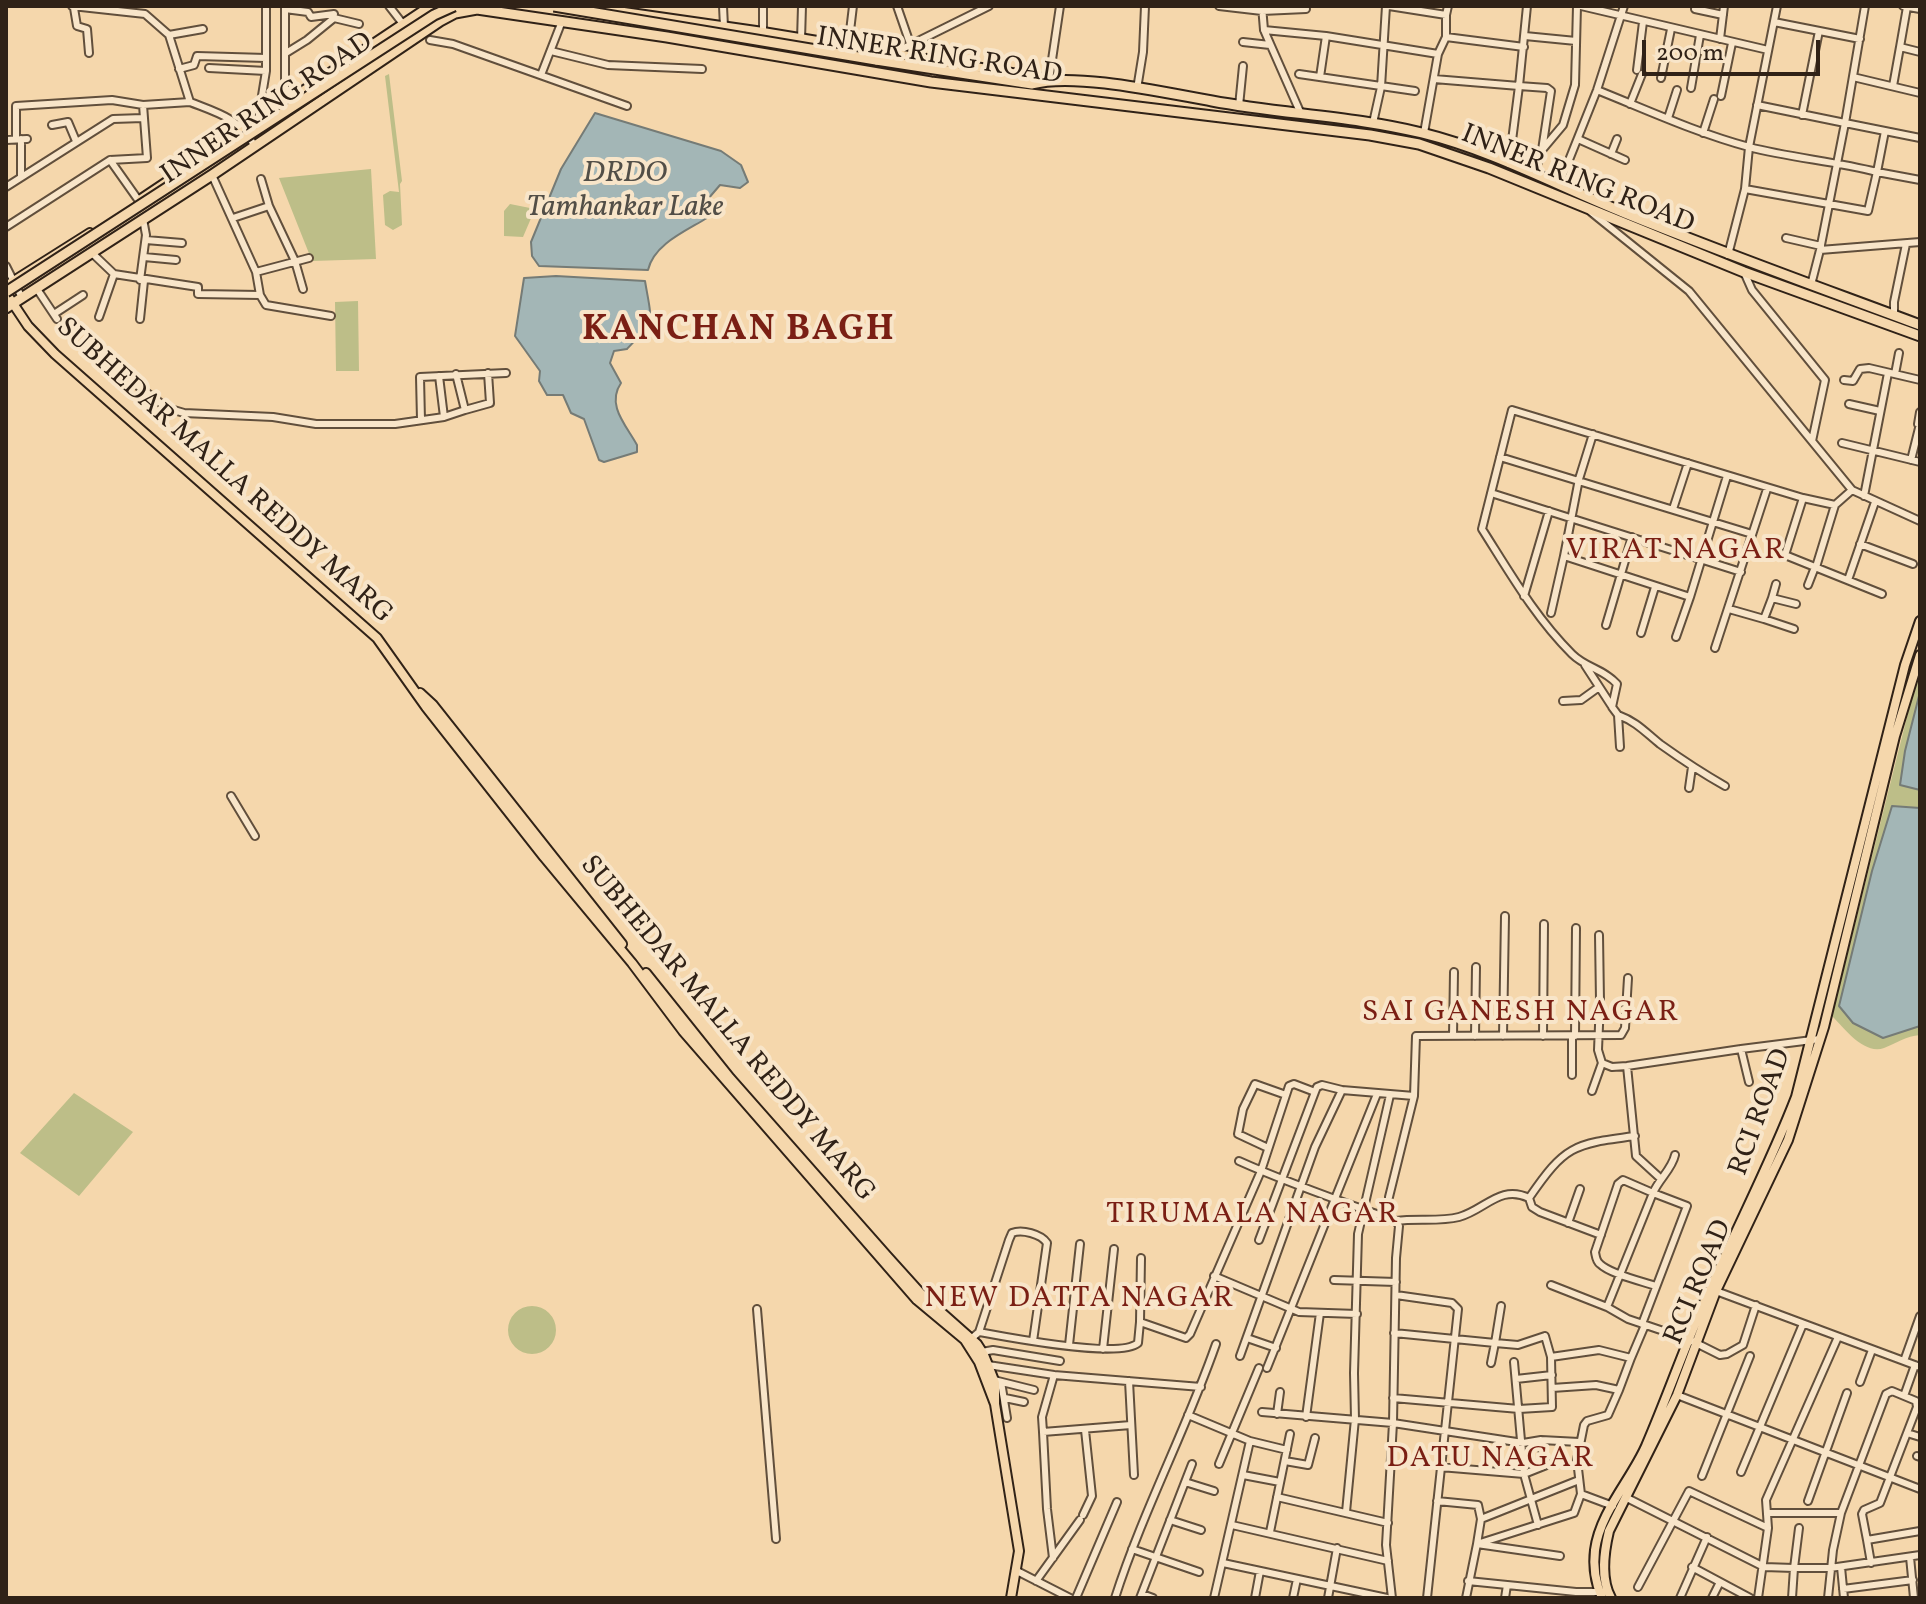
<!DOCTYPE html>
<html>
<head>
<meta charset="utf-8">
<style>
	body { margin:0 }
	#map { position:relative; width:1926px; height:1604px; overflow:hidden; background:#f5d7ac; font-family:Vollkorn,serif }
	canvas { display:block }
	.frame { position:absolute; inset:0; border:8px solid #302217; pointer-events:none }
	.scale { position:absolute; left:1642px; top:40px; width:178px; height:36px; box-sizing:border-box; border:4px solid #302217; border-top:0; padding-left:10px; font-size:24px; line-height:28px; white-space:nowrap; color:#302217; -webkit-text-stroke:6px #f8e5c9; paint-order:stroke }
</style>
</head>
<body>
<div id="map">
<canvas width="1926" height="1604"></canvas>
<div class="frame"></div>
<div class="scale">200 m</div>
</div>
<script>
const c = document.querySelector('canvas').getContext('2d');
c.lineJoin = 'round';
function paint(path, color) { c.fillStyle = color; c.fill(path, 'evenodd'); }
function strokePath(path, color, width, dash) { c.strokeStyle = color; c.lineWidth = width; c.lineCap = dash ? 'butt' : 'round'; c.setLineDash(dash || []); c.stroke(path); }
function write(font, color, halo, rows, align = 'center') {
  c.font = font + ' Vollkorn,serif'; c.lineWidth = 8; c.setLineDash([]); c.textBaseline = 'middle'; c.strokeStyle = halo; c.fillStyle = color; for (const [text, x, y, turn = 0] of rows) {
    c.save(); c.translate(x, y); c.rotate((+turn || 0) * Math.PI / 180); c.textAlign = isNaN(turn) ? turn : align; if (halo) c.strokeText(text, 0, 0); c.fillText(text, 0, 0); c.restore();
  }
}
const green = new Path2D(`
	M389,74l13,107 -2,3 2,41 -9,5 -8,-5 -2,-30 7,-4 9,1 -14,-116z
	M371,169l5,90 -64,2 -33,-83z
	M510,204l25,5 -12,28 -19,-1v-25z
	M358,301l1,70h-23l-1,-69z
	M1920,675v360c-14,1 -23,8 -36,13 -20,7 -39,-19 -52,-32l78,-311z
	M74,1093l59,39 -54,64 -59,-43z
	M508 1330a24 24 0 1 1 48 0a24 24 0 1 1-48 0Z`);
const water = new Path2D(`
	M595,113l126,38 20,14 7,17 -8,6 -20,-3 -12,14 -1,19c-21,13 -53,26 -59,52l-109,-4 -7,-10 -1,-14 30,-73z
	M556,276l89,5c7,42 11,37 -18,68l-13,2 -4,12 11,20c-15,22 5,42 16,62v7l-33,10 -5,-2 -15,-41 -13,-6 -8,-18h-16l-8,-14 1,-10 -25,-35 9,-58z
	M1920,692v98l-20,-5 5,-34z
	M1892,806l28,2v218l-37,12 -30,-15 -14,-17 33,-135z`);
const minor = new Path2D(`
	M72,6l73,8 24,21 21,67c28,11 49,16 64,43
	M285,6v3l23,3 3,5 23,-3
	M389,6l14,18
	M723,6l1,21
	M897,6l18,52
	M1219,6l43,5 44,-2
	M1262,6l2,24 37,84
	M1389,6l57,9 2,-9
	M1581,6l187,44
	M1865,6l-20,117 75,15
	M1903,6l17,3
	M74,8l3,18 10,3 2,24
	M285,9v94
	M1695,9l28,6
	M1774,22l86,17
	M1264,30l62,6 112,18
	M763,32v-26
	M169,35l34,-6
	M1525,36l51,5
	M1446,37l78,10
	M1720,39l4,-33
	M430,40l23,4 174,62
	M801,40l1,-34
	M1243,42l27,3
	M1900,47l7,-40
	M848,48l5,-42
	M551,51l57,14 94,4
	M286,53l21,-13 27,-22 25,6
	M892,54l97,-48
	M209,68l57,3
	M179,69l15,-4 3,-9 69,2
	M1637,70l6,-48
	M1299,74l116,17
	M541,75l21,-54
	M1320,77l6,-41
	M1853,77l67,16
	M1661,78l10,-49
	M1434,79l85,7 8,-80
	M1049,80l11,-74
	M1893,86l7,-39 20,5
	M1691,88l9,-53
	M1137,89l6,-37 2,-46
	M1597,90c50,20 100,43 152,57 42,11 85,14 128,25l-9,39 -123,-22
	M1721,96l11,-53
	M1630,104l12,-30
	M143,105l47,-3
	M1757,105l88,18 -25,127
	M1239,106l4,-40
	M1802,115l17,-84
	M1668,118l9,-28
	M258,120l8,-49v-65
	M1373,123l8,-36 5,-81
	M52,125l16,-3 8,19
	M1885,131l-8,41 43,8
	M1424,133l14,-79 8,-17v-22
	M1703,133l11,-34
	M21,139v38
	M1578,139l47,21
	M6,140l21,-1
	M1611,154l6,-15
	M110,160l29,41
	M1509,164l10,-78 28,2 4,3 -9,59
	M1534,174l8,-24 21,-25 12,-40 2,-79
	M212,175l44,97 4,23 6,10 65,11
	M1559,185l38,-95 27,-84
	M6,187l107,-68 30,-1
	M269,206l26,55 8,28
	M1591,212l98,79 163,199 68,31
	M233,218l36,-12 -8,-27
	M6,227l104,-67 37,-2 -4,-53 -31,-5 -96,6v33
	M1786,238l35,8
	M146,240l36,3
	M92,253l22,21 84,13v7l62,1
	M1728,255l17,-66 4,-42 28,-141
	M144,257l32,3
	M6,266l16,32
	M256,272l53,-14
	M1744,272l8,18 73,90 -13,61
	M140,280l6,-45 -3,-16
	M1811,285l9,-35 100,-8
	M37,289l20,30
	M54,314l29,-19
	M1894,315v-13l12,-58
	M99,317l15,-43
	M140,319l4,-38
	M1895,374l4,-21
	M439,376l5,41
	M1844,380l9,1 7,-12 9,-1 51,12
	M138,386l29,22 17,5 89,4 43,7h79l49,-7 21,-7 -9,-36
	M1849,404l31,7
	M465,410l25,-7 -2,-30
	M421,420l-1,-43 86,-4
	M1918,424l2,-12
	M1593,434l-14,45 -15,77 126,41 -14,40
	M1842,443l78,19
	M1500,457l252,77
	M1911,460l9,-36
	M1491,493l250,79
	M1864,496l24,-123
	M1803,498l-18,57 97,39
	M1673,509l15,-46
	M1860,544l53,20
	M1816,567l19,-62
	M1848,580l27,-78
	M1808,585l7,-18
	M1524,596l25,-85
	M1690,597l37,-121
	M1772,598l4,-14
	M1729,609l35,10 8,-21 24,6
	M1551,613l13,-57
	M1764,619l30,10
	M1606,625l26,-88
	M1641,633l14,-46
	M1715,648l52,-159
	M1585,665l26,40
	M1563,701l18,-1 18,-13
	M1618,715c19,7 27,17 42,29 21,15 42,29 65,42
	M1620,747l-2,-32 -6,-8 5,-23c-13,-15 -31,-16 -45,-30 -37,-37 -62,-81 -90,-125l30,-119 291,88 32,7 17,-15
	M1689,788l3,-21
	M231,796l24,40
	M1453,1036l1,-64
	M1475,1036l1,-69
	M1503,1036l2,-120
	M1543,1036l1,-112
	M1575,1036l1,-108
	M1602,1063l10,4 15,-1 114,-17
	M1627,1066l9,90 24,22
	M1572,1075v-39
	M1749,1082l-8,-33 79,-10
	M1592,1091l10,-28 -4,-13 2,-49 -1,-66
	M1268,1148l-30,-14 5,-25 12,-25 31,11
	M1239,1161c51,23 104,41 157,60l3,5 -3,32 -3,165 -7,122 6,53
	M1389,1197l25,-101 2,-60 205,-1 4,-7 3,-50
	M1396,1221c21,-3 43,1 63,-4 26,-7 41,-33 70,-19
	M1568,1223l12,-34
	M1601,1235l-61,-23 -8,-5 -3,-9c36,-52 43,-54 106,-62
	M1259,1240l56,-148
	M1214,1276l85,36 58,2
	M1334,1280l62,2
	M1551,1285l56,22
	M1656,1286c-15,-5 -46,-12 -56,-22 -4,-3 -4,-7 -5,-12l23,-68 5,-4 30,13 -46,114 21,12 62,21 30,15 7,-1 16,-9 13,-40
	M1716,1291l204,76
	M1396,1295l56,8 6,6 -31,289
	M757,1309l19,230
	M1140,1322l1,-64
	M1642,1324l45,-118 -34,-13c6,-14 19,-24 22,-38
	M979,1332l30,-92 3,-7c10,-4 29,1 35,10l-14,98
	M1394,1333l101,10 6,-37
	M972,1338l7,-6c27,5 141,27 159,11l2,-21 46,16 4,-4 71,-163 28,-85 5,-2 21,8 2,-5 5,-2 20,5 72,6
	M1247,1338l29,10
	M1069,1345l11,-101
	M1103,1349l11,-100
	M982,1352l11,-2 67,11
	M1240,1356l75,-209 27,-57
	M1551,1357l48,-7 32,8 14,-33
	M1904,1361l16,-45
	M988,1365l66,10 147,12
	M1267,1368l110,-274
	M1516,1379l36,-4
	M994,1380l40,10
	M1129,1381l5,94
	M1001,1382l6,36
	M1860,1382l12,-32
	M1552,1388l44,-3 23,5 12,-32
	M1677,1395l243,94
	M1005,1398l19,4
	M1393,1398l126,11 33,-2 -1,-50 -6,-21 -27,9 -23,-2 -4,20
	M1262,1412l131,11 130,20 18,-3 38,2
	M1277,1414l3,-22
	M1188,1415l62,26 37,9
	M1306,1417l14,-104
	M1043,1432l-1,-15 12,-42
	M1907,1433l13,4
	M1541,1440l3,26
	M1917,1456l3,1
	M1285,1461l23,4 7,-27
	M1219,1464l40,-96
	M1440,1467l84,7 -10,-112
	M1741,1472l62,-148
	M1243,1475l37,7
	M1702,1476l48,-120
	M1185,1482l29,9
	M1581,1494l32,12
	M1277,1497l111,26
	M1627,1498l137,69 30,1 5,-40
	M1437,1501l41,4 3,14 -4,25 83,12
	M1808,1501l39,-108
	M1346,1512l9,-93 -1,-46 4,-139 32,-139
	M1767,1513h74
	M1083,1515l9,-19 -7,-66
	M1481,1519l98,-39
	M1170,1520l31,10
	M1232,1525l156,36
	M1538,1525l-14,-51 30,-12
	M1270,1532l20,-98
	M1867,1540l-5,-26 2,-4 16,-7 37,-96 -1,-6 -12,-5 11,-31
	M1132,1549l67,23
	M1910,1557l4,41
	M1053,1558l-6,-49 -4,-77 88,-7
	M1223,1563l164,35
	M1871,1563l-4,-23 53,-9
	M1692,1567l58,31
	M1841,1567l3,31
	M1015,1570l55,28
	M1036,1581l44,-61
	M1468,1581l108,11h28
	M1638,1587l51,-96 79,37
	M1843,1589l70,-9
	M1142,1594l11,4
	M1076,1598l41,-96
	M1115,1598c28,-87 71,-168 101,-254
	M1140,1598l52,-134
	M1214,1598l36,-157
	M1255,1598l5,-27
	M1293,1598l4,-19
	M1328,1598l9,-50
	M1466,1598l11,-54 97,-31 7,-19 -4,-34 7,-35 3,-4 21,-6 11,-25
	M1505,1598l2,-13
	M1680,1598l27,-61
	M1712,1598l8,-16
	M1758,1598l10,-70 -2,-28 72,-163
	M1792,1598l2,-30h36l90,-13
	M1828,1598l5,-48 8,-37 45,-119 6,-3 12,5`);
const major = new Path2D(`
	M582,6l181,26 285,47
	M141,199l289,-193
	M6,286l84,-53
	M6,293l22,33 27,28 322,284 49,69 118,150 88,106 51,68 234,269 48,40 14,22 16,42
	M420,693l13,12 189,239
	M646,973l84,105 157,178 37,41 53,47 7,11 11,28v21l24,147 -8,47
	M1602,1598c-6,-14 -9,-32 -7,-48 5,-38 36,-70 51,-104 23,-53 41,-107 65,-159 28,-64 60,-125 85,-190l109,-432 15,-44
	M1611,1598c-11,-20 -7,-46 -2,-67l68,-136 39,-104 72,-151 36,-113 71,-291 25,-81`);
const highway = new Path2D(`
	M876,60l156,24c43,-12 134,9 180,17 69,13 141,15 210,32 70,17 136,53 203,80 98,40 196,75 295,112
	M6,308l206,-133 228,-154 15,-8 22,-4 190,28 264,45 439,53 49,9 70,24 255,104 176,64`);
const highwayBridge = new Path2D(`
	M554,6l322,54
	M6,292l428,-277 20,-9`);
const streetNames = [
	["INNER RING ROAD",939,58,9],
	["INNER RING ROAD",268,110,-34],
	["INNER RING ROAD",1577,181,22],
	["SUBHEDAR MALLA REDDY MARG",223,472,42],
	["SUBHEDAR MALLA REDDY MARG",726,1030,50],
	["RCI ROAD",1762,1113,-70],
	["RCI ROAD",1700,1283,-67]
];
const waterNames = [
	["DRDO",625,175],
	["Tamhankar Lake",625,209]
];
const neighbourhoodNames = [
	["VIRAT NAGAR",1676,552],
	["SAI GANESH NAGAR",1521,1014],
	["TIRUMALA NAGAR",1253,1216],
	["NEW DATTA NAGAR",1080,1300],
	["DATU NAGAR",1491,1460]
];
const districtNames = [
	["KANCHAN BAGH",739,332]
];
paint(green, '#bdbe88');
paint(water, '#a3b6b6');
strokePath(water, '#757b76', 2);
strokePath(minor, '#614f3c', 10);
strokePath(major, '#302217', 12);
strokePath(highway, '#302217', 13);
strokePath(minor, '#f8e5c9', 6);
strokePath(major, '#f5d7ac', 8);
strokePath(highway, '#f5d7ac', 9);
strokePath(highwayBridge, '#302217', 13, []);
strokePath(highwayBridge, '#f5d7ac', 9);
write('28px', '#302217', '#f8e5c9', streetNames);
write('italic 30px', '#524e47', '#f8e5c9', waterNames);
c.letterSpacing = '2px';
write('30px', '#7a1f14', '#f8e5c9', neighbourhoodNames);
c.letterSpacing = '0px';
c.letterSpacing = '2px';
write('bold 36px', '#7a1f14', '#f8e5c9', districtNames);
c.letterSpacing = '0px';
</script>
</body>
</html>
